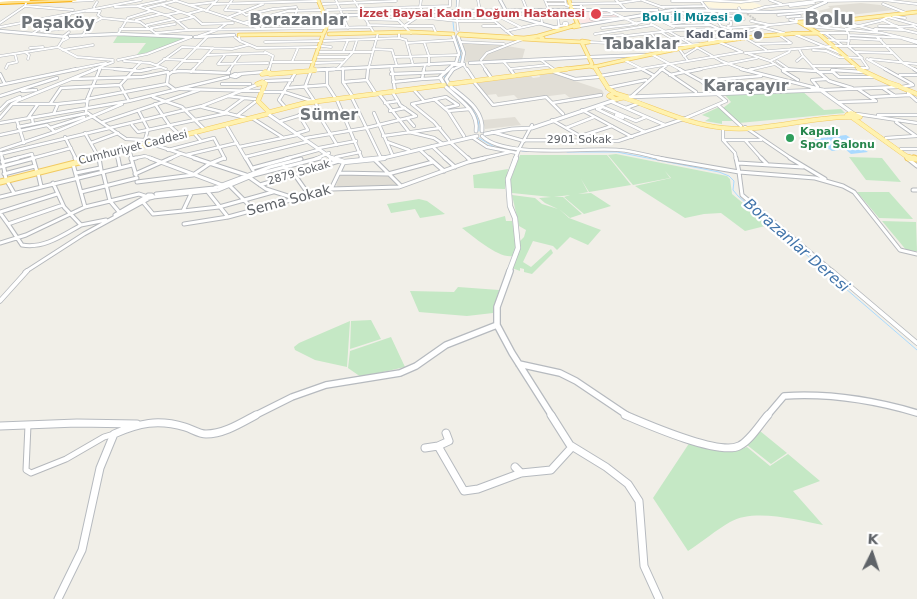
<!DOCTYPE html>
<html>
<head>
<meta charset="utf-8">
<style>
	body { margin:0 }
	#map { position:relative; width:917px; height:599px; overflow:hidden; background:#f1efe8; font-family:"DejaVu Sans",sans-serif }
	canvas { display:block }
	.north { position:absolute; left:847px; top:529px; width:50px; height:50px; -webkit-text-stroke:4px #fff; paint-order:stroke; rotate:4deg; font-size:14px; font-weight:700; line-height:20px; text-align:center; color:#5f6368 }
	.north::after { content:''; display:block; margin:auto; width:18px; height:22px; background:#5f6368; clip-path:polygon(50% 0,100% 100%,50% 72%,0 100%) }
</style>
</head>
<body>
<div id="map">
<canvas width="917" height="599"></canvas>
<div class="north">K</div>
</div>
<script>
const c = document.querySelector('canvas').getContext('2d');
c.lineJoin = 'round';
function paint(path, color) { c.fillStyle = color; c.fill(path, 'evenodd'); }
function strokePath(path, color, width, dash) { c.strokeStyle = color; c.lineWidth = width; c.lineCap = dash ? 'butt' : 'round'; c.setLineDash(dash || []); c.stroke(path); }
function write(font, color, halo, rows, align = 'center') {
  c.font = font + ' "DejaVu Sans",sans-serif'; c.lineWidth = 4.5; c.setLineDash([]); c.textBaseline = 'middle'; c.strokeStyle = halo; c.fillStyle = color; for (const [text, x, y, turn = 0] of rows) {
    c.save(); c.translate(x, y); c.rotate((+turn || 0) * Math.PI / 180); c.textAlign = isNaN(turn) ? turn : align; if (halo) c.strokeText(text, 0, 0); c.fillText(text, 0, 0); c.restore();
  }
}
const commercial = new Path2D(`
	M702,0h44l20,7 -14,2 -39,-1 -6,-2z`);
const education = new Path2D(`
	M861,3l19,2 13,5 -52,6 -12,-1 -11,-4 12,-3 -2,-2z
	M466,43l35,2 24,4 -3,11 -57,2 1,-7 -3,-11z
	M554,72l6,4 42,14 2,4 -34,4 -5,-4 -46,6 -5,-5 -16,2 -2,-3 -9,1 -10,-12 54,-7 2,2 7,-1 -1,-3z
	M515,117l6,8 -36,4 -2,-9z
	M341,174l47,1 10,10 -60,2 -2,-2z`);
const medical = new Path2D(`
	M607,10l16,8 -39,6 -5,-2 -4,-11z`);
const green = new Path2D(`
	M118,35h8l59,3 -16,7 -33,11 10,-13h-33z
	M802,91l22,19 17,-1 4,4 -106,10 -16,-15 8,-6 -6,-7 4,-1z
	M719,107l16,14h-13v3l-17,-3 5,-3 -8,-3z
	M616,154l111,22 3,3 2,15 37,31 -24,6 -24,-18 -17,1 -19,4 -50,-32 36,-8 -6,-7 5,7 -37,7 -25,-30z
	M520,155h87l24,30 -42,7 -8,-13 7,13 -10,2 13,-1 20,13 -27,8 -20,-17 6,-2 -16,2h9l19,17 -12,4 -11,-9 10,9 32,12 -13,15 -18,-8 -13,13 -4,-4 -20,-5 -10,21 8,5 20,-18 2,4 -21,21 -8,-2v-3l-4,-1v3l-8,-3 1,-12c-14,3 -39,-19 -51,-28l43,-12 1,5h6l4,20 2,2 6,-6 2,-7 -7,-4 -7,-31 23,3 7,6 16,5 -13,-6 -6,-5 12,-1 -39,-4 -2,-12z
	M849,157l33,1 19,24 -35,-2z
	M508,169l-3,20 -31,-1 -1,-13z
	M857,192h32l24,27 -34,-1z
	M419,199l8,2 18,13 -25,4 -5,-9 -24,4 -4,-9z
	M882,221l34,1 1,29h-10z
	M458,287l41,3 -6,23 -26,3 -48,-4 -9,-21 44,1z
	M371,320l10,19 -31,10 1,-28z
	M350,321l-3,46 -32,-7 -20,-10 -1,-3 5,-4z
	M391,337l14,30 -44,10 -13,-9 2,-17z
	M760,431l27,22 -16,11 -24,-19z
	M690,442c18,6 38,14 57,5l23,19 18,-12 32,27 -27,10 30,34c-25,-5 -69,-17 -93,-3 -14,8 -28,20 -42,29l-35,-53z`);
const water = new Path2D(`
	M846,135l18,11 -3,1 7,5 -17,2 -6,-5 -13,2 -18,-12z`);
const stream = new Path2D(`
	M456,9l1,-9
	M453,20l1,-3
	M453,22l1,9
	M455,37l6,15 -1,9
	M444,82l1,-7 9,-9
	M463,100c10,8 17,18 16,31
	M479,138l17,10
	M508,150l6,1
	M522,151h16
	M567,152h50l102,20 10,4 5,5 -1,9 5,6 179,154`);
const streetTunnel = new Path2D(`
	M747,14l8,5 -2,2`);
const streetFar4 = new Path2D(`
	M174,0l85,28
	M232,0l-7,10 15,1 6,4 27,-6 23,-2
	M336,0l12,28
	M354,0l20,33
	M458,0l-1,16 115,1
	M478,0l2,11
	M523,0l4,10
	M616,0l10,10
	M642,0l22,8
	M700,0l41,2 18,-2
	M700,0l8,10 23,12v3l-3,1
	M770,0l11,4
	M0,1l29,-1
	M73,1l20,-1
	M672,1h28
	M825,1l59,-1 33,4
	M26,3l-1,3 48,4
	M213,4l105,-3
	M323,4l73,-3
	M547,4h19
	M570,4l49,-1 21,-3
	M883,4l23,9
	M162,5l19,7
	M191,5l24,-3
	M137,6l34,11 6,4 17,-4 8,7 31,-1
	M790,6l24,-3
	M94,7l3,-5
	M115,7l22,-1 28,-6
	M571,7h11l-2,-3
	M662,7l42,-1
	M147,8l28,-7
	M739,8l1,2
	M297,9l-4,15h35
	M327,10l123,-4v-6
	M396,10l2,10 13,13
	M549,10l-4,-10h20l1,5 3,1
	M607,10l30,14
	M675,10l54,23 2,-4 -10,-3 -4,-6 -29,-5
	M206,11l11,-11
	M748,12l17,-5 58,-7
	M648,14l26,13
	M166,15l15,-3 6,2
	M600,15h-6l18,-1
	M719,15v-2h7
	M720,15l17,1
	M778,15l32,-3
	M893,16l12,2
	M194,17l-7,-3 15,-4
	M419,17l38,4h37
	M787,17l13,-1
	M888,17l29,8
	M102,18l38,4 18,13
	M227,18l36,-14
	M502,18l18,9
	M679,18l8,3
	M365,19l33,1
	M457,19l1,11
	M591,19l30,-1
	M728,19h16
	M136,20l25,-6
	M493,20l21,17
	M790,20l7,1 -1,-2 25,-2
	M836,20l41,11
	M883,20l21,10 13,3
	M177,21l11,9 138,-2
	M753,21h-2l19,4 29,-3
	M0,23l25,-17
	M243,23l45,-12 34,-1
	M279,24h14
	M651,24l13,7
	M668,24l33,-4
	M819,24l17,-1
	M147,25l27,-6
	M368,25l34,1
	M404,26l20,-13 -4,-6 1,-7
	M405,26h28l3,7
	M483,26h17
	M559,26l8,-1v-2h-3v2
	M672,26l39,-1
	M806,26l76,7 35,8
	M879,26h18
	M0,27l141,-27
	M262,27l33,-9 31,-1
	M898,27l15,-1 4,2
	M151,28l24,-4
	M329,28l40,-1
	M553,28l6,-2 -1,-10
	M602,28l27,-3 54,-12
	M728,28l29,-2 27,7
	M120,29h32
	M875,29l28,1
	M41,31l28,-3
	M506,31l36,-8 -1,-7
	M668,31l53,30 24,9
	M661,32l10,6 8,-1
	M156,33l32,-3
	M399,33v5l7,2 7,25
	M792,33l48,20
	M818,33h30
	M825,33l18,13
	M32,34l21,-14 16,-4 2,-3
	M118,34l10,-16 23,-7
	M595,34l58,-9
	M652,34l8,11
	M778,34l13,9
	M849,35l55,3
	M64,36l5,-4
	M82,36l9,-12 11,-6 -4,-3 2,-4h-14
	M199,36l18,-6 9,-6
	M611,36l12,-1
	M625,36l53,-6 39,-1
	M235,37l5,4 -1,-5
	M877,37l26,26 13,7
	M681,38l42,-6
	M737,38l6,-2 -2,-2 3,-2 26,-7
	M849,38l32,2
	M901,38l16,5
	M63,39l-1,2 6,-3
	M747,39l19,11
	M348,40l52,-2
	M825,40l24,1
	M62,41l-4,6 19,10 36,3
	M240,41l17,7
	M324,41l24,-1 -5,12h29
	M709,41l19,-4
	M265,42l56,-1
	M424,42l5,14v9
	M460,42l44,2
	M588,42l80,4 31,-2
	M719,42l23,10
	M407,43l47,-3
	M756,44l34,-1
	M322,46l9,1
	M30,48l13,-1
	M256,48l63,-1
	M373,49l19,1 5,16
	M63,50l30,-5
	M680,50l8,11
	M813,50l13,1 13,6 23,1
	M25,52l4,3 -1,4
	M265,52l8,4 -4,14
	M320,52h23
	M856,52l37,1
	M745,53l87,-7h85
	M749,54l21,7 14,9h10
	M207,55l60,-2
	M225,55l-7,9 50,-1
	M653,55l28,15
	M0,56l58,-9
	M684,56l13,-8
	M803,56l13,14
	M318,57h30
	M395,57l64,-2
	M862,58l-14,-12 1,-11 -3,-6 34,-8 10,-5
	M164,59l20,1
	M867,59l20,11
	M870,59l47,5
	M118,60l29,-6 44,-17
	M481,60l6,-7 36,-14
	M541,60l14,10
	M124,61l26,2 16,6
	M183,61h19
	M626,61l18,9
	M770,61l19,-9 2,-3
	M777,61l13,9
	M797,61l6,-5 -4,-7
	M271,62h42
	M292,62l6,-14
	M504,62l7,8
	M316,63l28,-1
	M481,63l5,7
	M463,64l4,6
	M157,65l25,-18 50,2 16,-4
	M812,66h43
	M6,68l2,-4 9,-2 -2,-8
	M102,68l29,2
	M338,68l15,-16 4,-12
	M343,68v2
	M857,68h11l-7,-10
	M510,69l38,-4
	M662,69l2,1
	M71,70l35,-7
	M92,70l21,-8
	M99,70l1,-2
	M133,70l8,-8
	M144,70l17,-3
	M174,70l33,-33
	M193,70l20,-22
	M229,70l12,-16
	M368,70l10,-37
	M391,70l1,-4
	M424,70l1,-5
	M634,70l108,-18
	M660,70l6,-4
	M695,70l62,-12
	M749,70l26,-6
	M832,70h5`);
const streetFar3 = new Path2D(`
	M100,69l-12,28 -2,15 40,27 19,1 5,3
	M115,69l25,2 10,-2
	M327,69v16l9,14
	M343,69v13l10,15
	M368,69l-1,11 9,14
	M392,69l3,22
	M467,69l8,12
	M485,69l7,10
	M510,69l5,7
	M642,69l11,6
	M662,69l34,23
	M741,69l75,19
	M783,69l33,2
	M815,69l14,12 23,7
	M885,69l27,15
	M914,69l3,2
	M749,70l4,-1
	M180,71l49,2
	M311,71l-6,16 10,15
	M783,71l15,9
	M168,72v3l4,-3 8,-1h-2
	M191,72l3,-3
	M268,72l1,-3
	M554,72l21,7 23,-2
	M686,72l15,-3
	M818,72h15l6,5h36
	M833,72l-1,-2 31,2
	M227,73l3,-4
	M0,74l5,10
	M235,74l5,1 -4,2 -5,-1z
	M239,74l25,-2
	M391,74l54,-2
	M168,75l-1,9 7,5
	M670,75l14,-3
	M900,75h17
	M600,76l41,-7
	M72,79l70,-2 25,-5
	M422,79l18,-1
	M266,81l26,-1
	M701,81l60,-5
	M343,82l24,-2
	M393,82l29,-3 2,-10
	M474,82l19,23 53,-8 6,6
	M222,84h28
	M0,85l77,-16
	M818,87l-6,-7 14,-1
	M902,87l11,-2
	M286,88l41,-3
	M607,88l39,-8
	M883,88l12,8
	M181,89l78,2
	M414,90l10,11
	M823,90l75,-3
	M22,91l14,-1
	M910,91l-2,2 9,8
	M262,92h22l31,10
	M379,94l30,38 25,6 9,6
	M0,96l57,-18
	M228,96l16,2
	M632,96l30,-27
	M153,97l29,10 22,22
	M871,97l39,-2
	M352,98l28,58
	M87,99l80,-15
	M434,99l14,12 16,25
	M337,100l25,59
	M129,101l-9,-16 15,-16
	M398,101l2,4 16,11
	M612,102l53,23
	M839,102l37,-1 -18,-12
	M316,103l4,14 17,28
	M385,103l13,-2 -5,-8
	M12,104h38
	M58,104h-8l11,-16 59,-3
	M155,104l15,22 10,9
	M601,105l2,2 -6,2 48,23
	M718,105l23,21
	M202,107l44,11
	M603,107l33,14 10,-4
	M286,108l-7,-8 17,-28
	M445,108l13,-3 -12,-8 -34,7 22,18 15,18
	M626,108l14,-5
	M0,110l8,-8 12,-5
	M138,110l10,19 -3,11
	M582,110l50,27
	M390,111l15,-3
	M448,111l22,-2
	M225,112l19,-14 11,1
	M54,113l4,-9 28,-3
	M374,113l18,41
	M563,114l-11,-11 49,-8
	M857,114l60,9
	M238,115l17,-13
	M616,115l7,3
	M878,115h39
	M0,118l12,-14 7,-4 77,-31
	M28,118l10,-14
	M32,118l1,6 55,-11
	M252,118l30,19
	M407,118l7,8
	M552,120l35,20
	M17,121l7,22
	M281,121l37,-11
	M103,122l96,-32
	M896,122l20,14
	M0,123l129,-22 99,-24
	M132,125l6,7 90,-19
	M226,125l20,34
	M18,127l15,-3
	M745,127l47,32
	M50,128l34,-11
	M566,128l28,-11
	M723,128v12l12,13 1,6
	M492,132l32,9
	M85,133l13,23
	M194,133l7,8
	M298,133l10,-3 -9,-15
	M0,135l47,-10 8,7
	M383,136l57,-8
	M482,136c23,23 103,11 137,14 15,1 30,6 45,9
	M581,136l31,-10
	M65,137l11,22
	M472,137l15,10 30,6
	M306,138l60,-10 50,-12
	M886,138l30,-2
	M524,140l94,1 68,-23 40,-17 -25,-20 -22,-12
	M723,140h38
	M745,140l17,19
	M387,142l22,8
	M450,142l19,17
	M91,143l27,-10
	M152,144l46,15
	M432,146l14,13
	M239,147l58,-12
	M319,148l37,-7
	M129,149l3,10
	M419,149l11,10
	M519,149l13,-24
	M901,149h16
	M0,150l55,-18 67,-28
	M168,150l46,-12 11,21
	M1,153l1,6
	M117,153l1,6
	M0,154l202,-48 57,-22
	M186,155l51,-12
	M99,157v2
	M245,157l61,-15
	M336,157l24,-5
	M13,159l19,-5 1,5
	M30,159l41,-11
	M131,159l14,-3 8,3
	M169,159l11,-5
	M285,159l33,-9
	M315,159l14,-6
	M480,159l30,-7`);
const streetFar2 = new Path2D(`
	M2,158l4,21
	M33,158l4,14
	M75,158l2,4
	M99,158l2,12
	M118,158l2,10
	M131,158l5,17
	M150,158l72,27
	M194,158l52,17 20,14 28,9
	M246,158l7,12
	M361,158l1,2
	M429,158l15,13
	M445,158l10,9
	M468,158l3,3
	M658,158l81,14 -3,-14
	M761,158l6,6
	M790,158l35,21
	M907,158l10,8
	M131,159l5,-1
	M375,160l26,26
	M2,162l16,-4
	M738,163l65,4
	M73,164l12,43
	M284,166l13,12 12,17
	M0,167l34,-9
	M253,168l37,-10
	M103,172l7,29 10,12
	M38,173l3,13
	M76,173l24,-5
	M339,173l49,1 45,-12
	M4,174l31,-8
	M135,174l36,-16
	M7,181l7,12
	M137,182l56,-7 16,-11 15,-6
	M53,183l11,24 17,18 25,-5
	M229,185l25,25
	M260,185l79,-24
	M331,189l13,-27
	M913,190h4
	M81,192l56,-14
	M208,192l20,25
	M156,194l58,-6 56,-21 31,-8
	M191,194l-8,17 36,-4 54,-15
	M148,195h4l2,2 -9,2z
	M0,197l132,-32
	M153,197l65,-7 36,-15 66,-17
	M143,202l10,12 30,-3
	M63,205l-55,19 14,21c22,4 41,-10 59,-20
	M0,212l57,-18
	M0,213l8,11
	M115,215l29,-17
	M184,224l44,-7 103,-28 68,-2 69,-25 17,-4
	M0,243l26,-8 59,-28 54,-13 6,2
	M25,272l59,-38 64,-35
	M833,272l-91,-77 -3,-23 76,6 28,8 11,6 46,58 17,4`);
const streetFar1 = new Path2D(`
	M832,271l85,72
	M0,301l27,-30`);
const street = new Path2D(`
	M28,425l-2,45 5,3 35,-14 38,-22 10,-3`);
const secondaryFar4 = new Path2D(`
	M500,0l6,11 11,6 43,12
	M574,10h83
	M807,10l21,9
	M329,16l129,-5 111,-1
	M579,26l94,-16 98,2 36,-2 19,-8 -2,-2
	M0,31l67,6
	M453,35l6,18 -3,10
	M70,36l48,-2 73,3
	M458,36l6,17 -2,10
	M195,37l39,-2
	M591,57l54,-2
	M470,63l119,-6
	M315,70l139,-7
	M447,70l6,-5
	M452,70l12,-6h-12l7,1`);
const secondaryFar3 = new Path2D(`
	M315,70l19,-1
	M444,84l-4,-7 9,-8
	M449,84l-3,-5 7,-10
	M446,87c13,13 33,23 30,44
	M451,87c15,12 33,23 31,44
	M822,91l32,23
	M627,97l196,-7 -11,-2 1,2
	M268,114l65,45
	M485,134l27,-5 20,-1 86,-29
	M379,159l98,-23
	M515,159l4,-10`);
const secondaryFar2 = new Path2D(`
	M331,158l13,4 40,-4
	M509,272l9,-24 -3,-30 -5,-12 -2,-27 8,-21`);
const secondaryFar1 = new Path2D(`
	M510,271l-13,36v18l15,28 40,63
	M519,364l41,9 16,8 52,35
	M254,416l38,-19 34,-12 74,-12 16,-7 30,-21 51,-20
	M767,416l17,-20c46,-3 89,4 133,17`);
const secondary = new Path2D(`
	M551,415l19,30 36,22 22,17 11,17 5,65 15,33
	M625,415c21,9 94,41 114,31 11,-5 21,-22 29,-31
	M0,426l77,-3 60,1
	M438,446l11,-5 -3,-8
	M425,448l13,-2 26,45 14,-2 43,-16 30,-3 21,-23
	M515,467l6,6
	M58,599l24,-49 18,-82 14,-34c25,-11 44,-15 71,-7 7,2 14,7 21,7 18,0 35,-11 50,-19`);
const primaryFar2 = new Path2D(`
	M318,0l10,24 -4,9
	M569,0l3,10
	M572,11l6,14
	M799,22l48,-2 70,-8
	M799,22l19,11 43,37
	M574,25l5,1 -5,1z
	M329,34l82,-2 42,2
	M239,35l84,-1
	M459,35l81,5 3,-2 -4,-2 -15,2 -64,-4
	M538,36l35,-10
	M540,40l42,2
	M582,41l7,1 -6,1z
	M582,43l10,21 -2,2 3,1c73,-16 150,-34 225,-34
	M595,67l2,3
	M311,69l12,-34
	M311,70h4h-2
	M557,70l34,-4`);
const primaryFar1 = new Path2D(`
	M312,69l-2,2 5,-1 -3,-1
	M596,69l12,19 7,5
	M859,69l28,13
	M265,72l5,1 -8,1z
	M270,74l40,-3
	M262,82l3,1 -8,1z
	M265,84l-7,17 11,11
	M450,84l117,-15
	M896,86l-9,-4 12,4
	M900,87l17,7
	M614,93l13,4 -11,2 -7,-3z
	M625,98c32,11 65,27 99,30 42,4 84,-11 126,-11
	M270,112l35,-9 139,-18
	M851,113l9,4 -7,1 -6,-3z
	M853,118l53,38
	M906,156l10,3h-6z
	M90,159l177,-45`);
const primary = new Path2D(`
	M908,158l8,1 -2,-1
	M0,182l95,-24`);
const highway = new Path2D(`
	M51,0h26l-2,1 -75,3v-2z`);
const markers = [
	[596,14,6,"#e0444e"],
	[738,18,5,"#0f9aa8"],
	[758,35,5,"#6b7280"],
	[790,138,5,"#2e9e5b"]
];
const farHealthnames = [
	["İzzet Baysal Kadın Doğum Hastanesi",585,14]
];
const farCulturenames = [
	["Bolu İl Müzesi",728,18]
];
const farWorshipnames = [
	["Kadı Cami",748,35]
];
const farLeisurenames = [
	["Kapalı",800,132],
	["Spor Salonu",800,145]
];
const farStreetnames = [
	["2901 Sokak",579,140],
	["Cumhuriyet Caddesi",133,148,-14],
	["2879 Sokak",299,173,-16]
];
const streetNames = [
	["Sema Sokak",289,201,-15]
];
const waterNames = [
	["Borazanlar Deresi",796,246,41]
];
const farDistrictnames = [
	["Borazanlar",298,21],
	["Paşaköy",58,24],
	["Tabaklar",641,45],
	["Karaçayır",746,87],
	["Sümer",329,116]
];
const farTownnames = [
	["Bolu",829,20]
];
paint(commercial, '#fef7e0');
paint(education, '#e1ded6');
paint(medical, '#fce8e6');
paint(green, '#c5e8c5');
paint(water, '#aadaff');
strokePath(stream, '#aadaff', 1);
strokePath(streetTunnel, '#ccccc8', 2, [2, 1]);
strokePath(streetFar4, '#b5b8bc', 3);
strokePath(streetFar3, '#b5b8bc', 4);
strokePath(streetFar2, '#b5b8bc', 5);
strokePath(streetFar1, '#b5b8bc', 5.5);
strokePath(street, '#b5b8bc', 7);
strokePath(secondaryFar4, '#b6babf', 4);
strokePath(secondaryFar3, '#b6babf', 4.5);
strokePath(secondaryFar2, '#b6babf', 6);
strokePath(secondaryFar1, '#b6babf', 8);
strokePath(secondary, '#b6babf', 9);
strokePath(primaryFar2, '#f2c960', 4.5);
strokePath(primaryFar1, '#f2c960', 5);
strokePath(primary, '#f2c960', 7);
strokePath(highway, '#f9ab00', 2);
strokePath(streetFar4, '#fff', 2);
strokePath(streetFar3, '#fff', 2.5);
strokePath(streetFar2, '#fff', 3);
strokePath(streetFar1, '#fff', 4);
strokePath(street, '#fff', 5);
strokePath(secondaryFar4, '#fff', 2.5);
strokePath(secondaryFar3, '#fff', 3);
strokePath(secondaryFar2, '#fff', 4.5);
strokePath(secondaryFar1, '#fff', 5.5);
strokePath(secondary, '#fff', 7);
strokePath(primaryFar2, '#fff2af', 3);
strokePath(primaryFar1, '#fff2af', 4);
strokePath(primary, '#fff2af', 5);
paint(highway, '#fde293');
for (const [x, y, r, color] of markers) { const dot = new Path2D(); dot.arc(x, y, r, 0, 2 * Math.PI); c.fillStyle = color; c.fill(dot); strokePath(dot, '#fff', 2); }
write('bold 11px', '#be3a42', '#fff', farHealthnames, 'right');
write('bold 11px', '#0d838f', '#fff', farCulturenames, 'right');
write('bold 11px', '#5b616d', '#fff', farWorshipnames, 'right');
write('bold 11px', '#27864d', '#fff', farLeisurenames, 'left');
write('11px', '#5f6368', '#fff', farStreetnames);
write('14px', '#5f6368', '#fff', streetNames);
write('italic 15px', '#4174aa', '#fff', waterNames);
write('bold 16px', '#70757a', '#fff', farDistrictnames);
write('bold 20px', '#70757a', '#fff', farTownnames);
</script>
</body>
</html>
